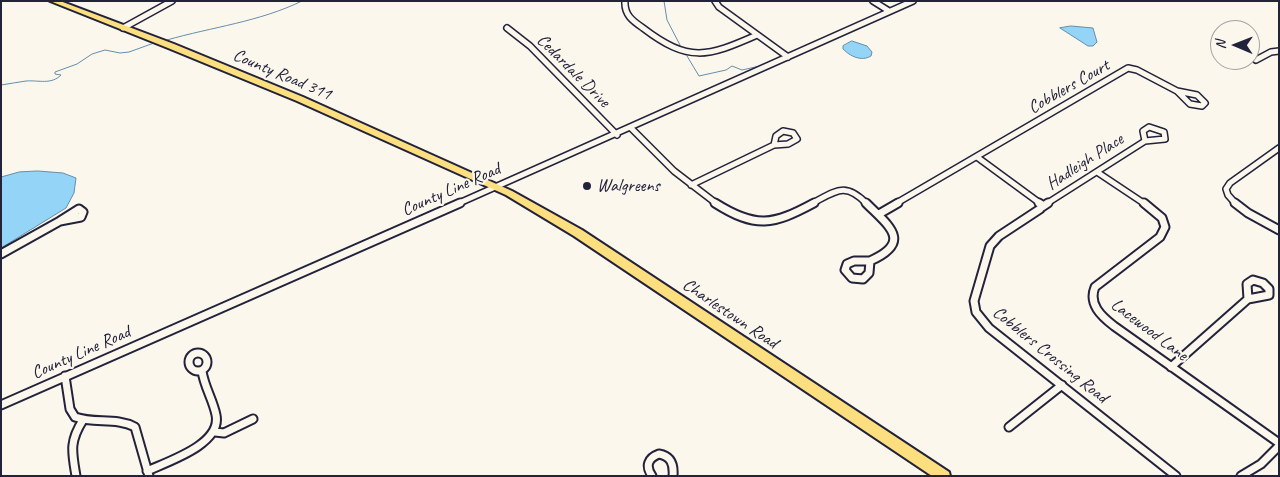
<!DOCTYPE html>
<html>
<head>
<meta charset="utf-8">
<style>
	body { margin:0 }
	#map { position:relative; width:1280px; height:477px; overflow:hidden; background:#fbf7ec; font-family:Caveat,sans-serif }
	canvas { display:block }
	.frame { position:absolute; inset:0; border:2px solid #22223b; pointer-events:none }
	.north { position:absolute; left:1210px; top:20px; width:50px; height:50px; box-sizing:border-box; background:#fbf7ec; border:1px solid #a4a2a5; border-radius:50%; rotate:271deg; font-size:14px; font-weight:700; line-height:20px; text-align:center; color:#22223b }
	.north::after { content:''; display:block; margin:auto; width:18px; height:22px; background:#22223b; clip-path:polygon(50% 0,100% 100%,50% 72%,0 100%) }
</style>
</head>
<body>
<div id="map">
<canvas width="1280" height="477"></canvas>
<div class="frame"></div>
<div class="north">N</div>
</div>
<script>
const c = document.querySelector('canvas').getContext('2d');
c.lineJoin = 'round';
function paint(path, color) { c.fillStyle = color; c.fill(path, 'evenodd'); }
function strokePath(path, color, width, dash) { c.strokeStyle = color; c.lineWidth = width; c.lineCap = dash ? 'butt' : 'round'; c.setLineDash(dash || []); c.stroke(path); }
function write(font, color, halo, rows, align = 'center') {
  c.font = font + ' Caveat,sans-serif'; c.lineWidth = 4.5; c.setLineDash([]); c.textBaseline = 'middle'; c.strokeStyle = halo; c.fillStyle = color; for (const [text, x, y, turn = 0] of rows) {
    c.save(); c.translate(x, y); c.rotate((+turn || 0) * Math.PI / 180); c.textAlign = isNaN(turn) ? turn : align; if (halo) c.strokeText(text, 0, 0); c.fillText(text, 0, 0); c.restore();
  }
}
const water = new Path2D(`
	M1071,26l22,2 4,14 -4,4h-5l-28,-18z
	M852,41l15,5 5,6 -1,4c-10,6 -21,0 -28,-7v-3z
	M38,171l25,2 13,5 -2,15 -8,15 -65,40v-71l18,-5z`);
const stream = new Path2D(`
	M664,1l3,19 13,25
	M167,40c45,-13 92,-18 135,-39
	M687,56l12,20 27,-6 6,-4 10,4 18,-4
	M1,85c8,-1 17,-3 25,-4 13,-1 25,4 35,-6l-6,-1v-2l22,-8 15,-10 13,-4 15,3 9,-1 25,-9`);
const minorFar1 = new Path2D(`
	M625,1c-1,14 8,20 18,27 46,35 64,29 114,7
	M715,1l4,6 69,50
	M873,1l16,10
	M123,28l49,-27
	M507,28l23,18 87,89
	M1256,60l15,-8 8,-1
	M1177,91l20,4 8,8 -3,3 -12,-2z
	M1149,127l15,5 1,7 -20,2 -2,-10z
	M631,128l43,43 43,33
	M783,131l10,2 4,6 -9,5 -14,1 2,-9z
	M977,157l64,47
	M1097,172l48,32
	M691,185l83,-40
	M457,204l456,-203
	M811,204c25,-13 34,-23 56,0
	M895,204l233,-136 9,2 40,21
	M1046,204l99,-63
	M1236,204l-8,-9 -2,-6 4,-6 49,-35`);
const minor = new Path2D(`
	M715,203c41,26 58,22 99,0
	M866,203c23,23 47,39 4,58
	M1039,203l3,2 -2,4 -41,27 -9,10 -16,55 2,11 13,16 187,148
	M1144,203l18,15 3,9 -5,10 -65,50c-7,17 6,29 19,39l165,117
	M1235,203l13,10 31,17
	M1042,207l6,-4
	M79,209l4,3 -2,5 -21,4z
	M879,214l19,-11
	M1,254l59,-33
	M854,261h16l-1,12 -6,6 -11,-1 -7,-8 2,-6z
	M1253,280l10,3 6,6v6l-21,4 -1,-15z
	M189 362a9 9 0 1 1 18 0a9 9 0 1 1-18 0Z
	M1171,367l77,-68
	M65,376l5,33 5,8c20,7 41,0 60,10l14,49
	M1,405l459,-202
	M1009,427l53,-42
	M215,432l9,1 29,-14
	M147,471c22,-10 75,-27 69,-56 -3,-15 -12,-29 -14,-44
	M76,476c-4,-24 -7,-34 7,-56
	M652,476c-7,-10 -4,-18 7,-22 12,2 15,10 14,22
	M1241,476l20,-12 18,-18`);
const primary = new Path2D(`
	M50,1h10l114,43 129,53 209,94 70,39 367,242 1,4h-18l-358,-240 -68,-41 -209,-94 -129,-53z`);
const markers = [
	[587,186,5,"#22223b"]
];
const streetNames = [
	["Cedardale Drive",573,71,45],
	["County Road 311",282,75,23],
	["Cobblers Court",1069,87,-30],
	["Hadleigh Place",1085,162,-33],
	["County Line Road",451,190,-24],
	["Charlestown Road",730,314,34],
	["Lacewood Lane",1149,330,37],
	["County Line Road",81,353,-24],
	["Cobblers Crossing Road",1050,355,39]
];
const poiNames = [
	["Walgreens",597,186]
];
paint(water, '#94d4f6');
strokePath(water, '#668dab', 1);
strokePath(stream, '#668dab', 1);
strokePath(minorFar1, '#22223b', 8);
strokePath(minor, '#22223b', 11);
strokePath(primary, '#22223b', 4);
strokePath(minorFar1, '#fbf7ec', 5);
strokePath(minor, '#fbf7ec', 7);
paint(primary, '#fedf80');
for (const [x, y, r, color] of markers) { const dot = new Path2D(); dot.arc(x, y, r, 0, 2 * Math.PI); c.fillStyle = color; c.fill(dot); strokePath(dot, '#fbf7ec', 2); }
write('18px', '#22223b', '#fbf7ec', streetNames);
write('18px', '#22223b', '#fbf7ec', poiNames, 'left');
</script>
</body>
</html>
